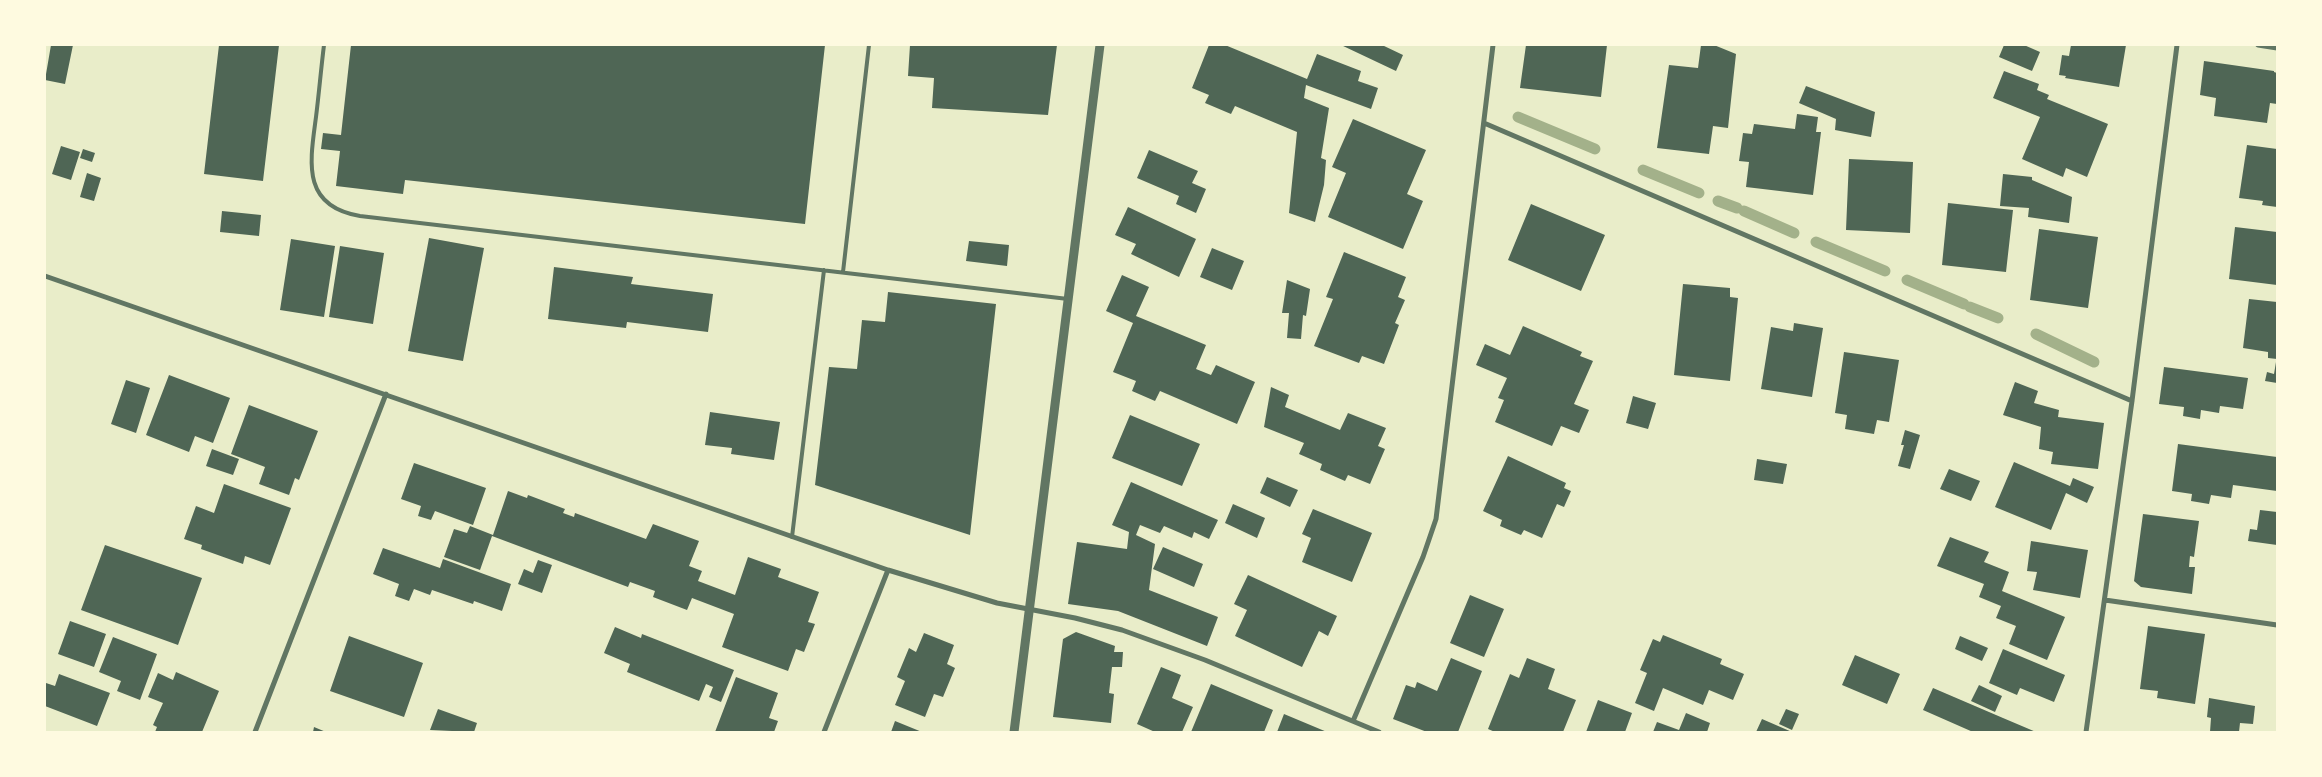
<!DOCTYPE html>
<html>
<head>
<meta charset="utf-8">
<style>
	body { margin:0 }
	#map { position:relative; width:2322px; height:777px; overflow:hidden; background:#e9edc9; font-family:"Roboto Condensed",sans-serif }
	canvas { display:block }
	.frame { position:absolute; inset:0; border:46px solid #fefae0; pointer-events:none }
</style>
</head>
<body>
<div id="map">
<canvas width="2322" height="777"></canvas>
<div class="frame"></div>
</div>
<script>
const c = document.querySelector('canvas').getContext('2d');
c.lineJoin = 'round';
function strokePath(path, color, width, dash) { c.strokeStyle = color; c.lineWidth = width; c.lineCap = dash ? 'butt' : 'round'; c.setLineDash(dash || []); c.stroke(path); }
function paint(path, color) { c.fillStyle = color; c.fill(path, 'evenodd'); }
const stream = new Path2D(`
	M1518,117l77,32
	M1643,170l56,23
	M1718,201l19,7
	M1744,211l50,22
	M1816,242l69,29
	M1907,280l57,24
	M1970,307l28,11
	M2036,334l58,28`);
const building = new Path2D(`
	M51,45h22l-8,39 -20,-4z
	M219,45h60l-16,136 -59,-7z
	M351,45h474l-20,179 -400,-44 -2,14 -67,-8 4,-35 -19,-2 2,-16 18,2z
	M910,45h147l-9,70 -116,-7 2,-30 -26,-2z
	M1209,45h16l82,34 10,-25 44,17 -3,10 20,7 -7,21 -65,-24 -2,13 25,10 -8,50 5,2 -2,25 -9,37 -26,-9 8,-81 -62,-26 -4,8 -26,-11 4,-8 -17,-7z
	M1341,45h41l21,10 -7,16z
	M1526,45h81l-6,52 -81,-9z
	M1701,45h13l22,9 -8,74 -15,-2 -4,28 -52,-6 12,-83 29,3z
	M2004,45h20l16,7 -8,19 -33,-14z
	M2071,45h55l-7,42 -54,-9 1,-2 -7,-1 3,-20 7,1z
	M2204,61l70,10v1l3,1v31l-7,-1 -3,20 -53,-7 2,-18 -16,-3z
	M2004,71l35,13 -2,6 12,5 -2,4 61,25 -21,53 -21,-9 -3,9 -41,-18 18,-42 -47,-19z
	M1806,86l69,26 -4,25 -36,-7 1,-11 -37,-16z
	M1797,114l21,3 -2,15h5l-8,63 -67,-8 3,-25 -10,-1 4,-28 9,1 2,-10 41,5z
	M1353,119l73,31 -19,44 16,7 -20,48 -75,-32 18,-44 -14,-6z
	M2247,145l30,4v58l-15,-2 1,-4 -24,-3z
	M61,146l19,6 -9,28 -19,-6z
	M83,149l12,4 -3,9 -12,-4z
	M1149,150l49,21 -6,12 14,6 -10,24 -20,-9 3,-8 -42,-18z
	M1849,159l64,3 -3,71 -64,-3z
	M87,173l14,5 -7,23 -14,-4z
	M2003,174l29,3v3l40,17 -3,26 -41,-6 1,-9 -29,-2z
	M1948,203l65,7 -7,62 -64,-7z
	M1531,204l74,31 -24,56 -73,-31z
	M1128,207l68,32 -17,38 -48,-23 5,-10 -21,-9z
	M222,211l39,4 -2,21 -39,-4z
	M2235,227l42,5v53l-48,-6z
	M2039,229l59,8 -10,71 -58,-8z
	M429,238l55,10 -21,113 -55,-10z
	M291,239l44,7 -11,71 -44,-7z
	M969,241l40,4 -2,21 -41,-5z
	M340,246l44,7 -11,71 -44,-7z
	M1212,248l32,13 -12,29 -32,-13z
	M1344,252l62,25 -8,20 7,3 -10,23 4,2 -15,39 -22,-8 -3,7 -45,-17 19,-47 -7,-2z
	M554,267l79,10 -2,7 82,10 -5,38 -81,-10 -1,6 -78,-9z
	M1122,275l27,12 -13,29 70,29 -10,24 15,6 5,-10 39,17 -18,42 -77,-33 -5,10 -23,-10 4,-10 -23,-9 20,-49 -27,-12z
	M1287,280l23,9 -4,27 -3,-1 -2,24 -14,-1 2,-25h-7z
	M1683,284l47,4v9l8,1 -8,83 -56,-6z
	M888,292l108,12 -26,231 -155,-50 14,-118 28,2 5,-49 23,2z
	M2249,299l28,3v57l-9,-1v-6l-25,-4z
	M1794,323l29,5 -11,69 -51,-8 10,-62 22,4z
	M1523,326l59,26 -2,4 13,5 -19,43 15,6 -10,23 -18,-7 -9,20 -57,-24 9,-22 -6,-2 9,-20 -31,-13 9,-21 25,11z
	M1844,352l55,8 -10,62 -12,-2 -3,14 -29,-5 2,-14 -12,-2z
	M2276,362l1,21 -12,-2 2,-9 7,2z
	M2164,367l84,11 -5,31 -23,-3 -1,7 -18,-3 -1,9 -17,-3 1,-9 -25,-3z
	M169,375l61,23 -17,45 -18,-7 -6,16 -43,-17z
	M126,380l24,8 -14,45 -25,-9z
	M2015,382l23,9 -4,12 25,7 -1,7 46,6 -6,46 -47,-5 2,-12 -14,-3 2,-22 -38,-12z
	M1271,387l18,8 -4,12 55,23 8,-17 38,15 -8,18 7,3 -15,35 -22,-9 -3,6 -25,-11 2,-6 -23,-10 5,-11 -40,-16z
	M1633,396l23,7 -8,26 -22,-6z
	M249,405l69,26 -19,49 -4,-2 -6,17 -30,-11 6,-17 -34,-13z
	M710,412l70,10 -6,38 -43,-6 1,-6 -27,-3z
	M1130,415l70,29 -18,42 -70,-28z
	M1905,430l15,5 -10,34 -12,-3 6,-21h-3z
	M2178,444l99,13v34l-44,-6 -2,13 -20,-3 -2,9 -18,-3 1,-7 -20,-3z
	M212,449l27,10 -6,16 -27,-9z
	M1508,456l58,27 -2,5 7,3 -7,16 -7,-3 -15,34 -18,-8 -3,5 -21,-9 2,-6 -19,-9z
	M1757,459l30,5 -4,20 -29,-4z
	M2014,462l56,24 3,-8 21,9 -7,16 -21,-10 -15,37 -56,-23z
	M414,463l72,25 -13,37 -38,-14 -4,9 -13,-4 3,-10 -20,-7z
	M1949,469l31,12 -9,20 -31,-12z
	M1267,477l31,13 -8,17 -30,-14z
	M1131,482l87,38 -9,19 -15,-7 -2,6 -28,-12 -4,7 -20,-8 -4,10 19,9 -6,46 69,27 -11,29 -89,-35 -50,-7 9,-62 50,7 2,-17 -17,-7z
	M224,484l67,24 -21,57 -25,-9 -2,8 -42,-15 1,-4 -18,-6 12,-33 18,7z
	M508,491l19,7 1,-3 37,14 -2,4 11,4 1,-4 71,26 7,-15 46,17 -10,25 13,5 -4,10 37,14 13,-38 33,12 -3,8 41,15 -11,30 7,2 -11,28 -8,-3 -8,22 -66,-24 12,-33 -42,-16 -5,12 -34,-13 2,-6 -25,-9 -2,5 -136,-51 -12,34 -36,-13 10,-28 13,4 3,-7 23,9z
	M1233,504l32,14 -8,20 -32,-15z
	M1313,509l59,24 -20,49 -50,-20 9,-24 -9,-4z
	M2260,510l17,2v33l-29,-4 2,-12 7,1z
	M2143,514l56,7 -5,36 -4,-1 -1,11h6l-3,27 -51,-7 -7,-6z
	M1950,537l39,15 -5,10 25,10 -7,19 63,26 -18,43 -38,-16 7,-18 -20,-8 5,-12 -22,-9 5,-13 -47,-18z
	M2031,541l57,9 -8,48 -47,-8 4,-18 -10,-1z
	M105,545l97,33 -24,67 -97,-35z
	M1163,547l40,17 -9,23 -41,-18z
	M383,548l57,20 3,-9 68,25 -9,27 -28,-10 -1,3 -41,-14 -2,5 -16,-6 -5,12 -14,-5 4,-12 -26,-10z
	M538,560l14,5 -10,28 -24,-9 6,-15 9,4z
	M1248,575l89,41 -9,20 -9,-5 -17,36 -67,-31 12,-26 -13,-6z
	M1470,595l34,14 -20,48 -34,-14z
	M70,621l36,13 -12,33 -36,-13z
	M2148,626l57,8 -10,70 -38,-6 1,-7 -18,-2z
	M615,627l26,11 1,-4 92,36 -13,32 -12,-5 4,-10 -7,-3 -7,17 -72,-29 3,-8 -26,-11z
	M1076,632l39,14 -1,6h9l-1,15h-10l-3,26 5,1 -3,29 -58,-6 10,-78z
	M924,633l30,12 -7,19 8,4 -12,29 -9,-3 -9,23 -30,-12 10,-24 -8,-4 12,-29 7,4z
	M1663,635l59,24 -2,5 24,10 -11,26 -24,-10 -6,15 -40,-17 -9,23 -19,-8 12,-30 -7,-3 13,-31 7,3z
	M349,636l74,27 -19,54 -74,-26z
	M1960,636l28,12 -6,13 -27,-12z
	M113,637l44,17 -17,46 -23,-9 4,-10 -22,-9z
	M2003,649l62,26 -11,27 -34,-14 -3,7 -28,-12z
	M1855,655l45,19 -13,30 -45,-19z
	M1451,658l31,13 -24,61h-31l-34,-13 13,-34 9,3 2,-6 20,9z
	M1527,658l28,11 -7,20 28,11 -13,32h-68l-7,-3 22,-55 9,4z
	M1161,667l20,8 -9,23 21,9 -11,25h-27l-18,-8z
	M176,672l43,19 -17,41h-47l2,-5 -4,-2 10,-22 -15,-6 10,-24 15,7z
	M59,674l51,19 -13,33 -52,-20 1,-23 9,3z
	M736,677l42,16 -9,25 9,3 -4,11h-59z
	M1211,684l62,26 -9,22h-73z
	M1979,685l23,11 -7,16 -24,-11z
	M1933,688l70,30 33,14h-63l-50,-22z
	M2209,698l46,8 -2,18 -13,-1 -1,9h-29l1,-14 -4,-1z
	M1598,700l34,13 -7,19h-39z
	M438,709l39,14 -3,9 -44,-2z
	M1786,709l13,5 -7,16 -13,-6z
	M1686,713l24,10 -3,9h-54l4,-10 22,8z
	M1284,714l43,18h-50z
	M1762,719l30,13h-36z
	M895,721l27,11h-31z
	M314,727l12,5h-13z`);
const service = new Path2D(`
	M324,45c-3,24 -5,48 -8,72 -6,45 -15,89 44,99l708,83
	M843,272l26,-227
	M792,537l32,-267`);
const minor = new Path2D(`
	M2258,45l19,3
	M1484,123l648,278
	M45,276l843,294 109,33 78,15 47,12 83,30 174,72
	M2105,600l172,25
	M1353,721l70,-164 13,-38 57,-474
	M255,732l131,-338
	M824,732l64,-162
	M2086,732l46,-331 45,-356`);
const tertiary = new Path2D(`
	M1014,732l86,-687`);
strokePath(stream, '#a3b18a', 11);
paint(building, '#4f6655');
strokePath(service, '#617663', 4);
strokePath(minor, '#617663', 5);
strokePath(tertiary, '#617663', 9);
</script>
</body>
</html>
